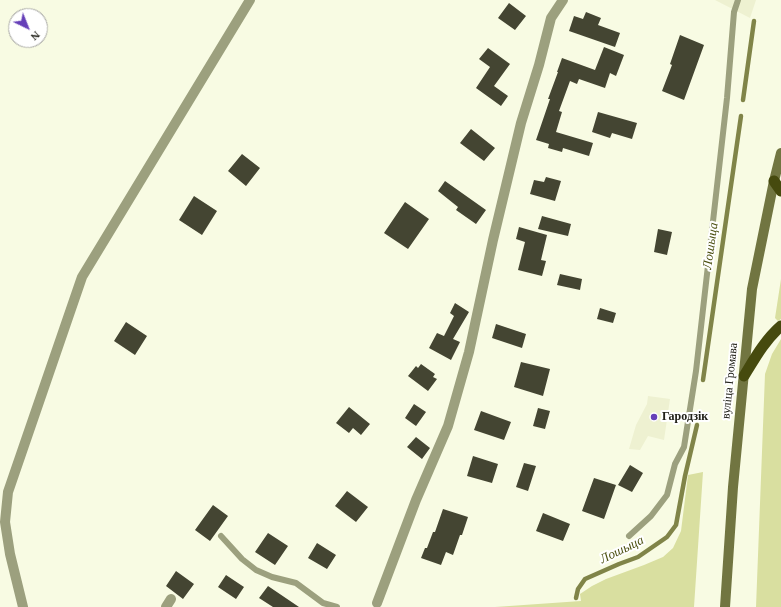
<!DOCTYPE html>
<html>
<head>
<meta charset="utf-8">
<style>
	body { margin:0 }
	#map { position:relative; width:781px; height:607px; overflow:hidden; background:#f8fbe3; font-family:"Times New Roman",serif }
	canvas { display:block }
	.north { position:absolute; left:8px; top:8px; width:40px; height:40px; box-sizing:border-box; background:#fff; border:1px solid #a6a6a3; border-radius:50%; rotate:137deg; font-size:11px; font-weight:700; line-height:16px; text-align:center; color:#212119 }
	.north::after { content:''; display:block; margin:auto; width:14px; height:18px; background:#653fb8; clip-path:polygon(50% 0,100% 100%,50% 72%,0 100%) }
</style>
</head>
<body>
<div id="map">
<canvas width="781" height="607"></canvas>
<div class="north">N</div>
</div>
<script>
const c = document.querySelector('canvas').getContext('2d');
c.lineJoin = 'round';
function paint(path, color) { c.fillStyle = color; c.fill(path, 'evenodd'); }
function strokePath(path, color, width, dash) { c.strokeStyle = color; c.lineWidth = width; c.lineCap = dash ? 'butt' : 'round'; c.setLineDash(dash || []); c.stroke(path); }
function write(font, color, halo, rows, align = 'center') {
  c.font = font + ' "Times New Roman",serif'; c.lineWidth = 4; c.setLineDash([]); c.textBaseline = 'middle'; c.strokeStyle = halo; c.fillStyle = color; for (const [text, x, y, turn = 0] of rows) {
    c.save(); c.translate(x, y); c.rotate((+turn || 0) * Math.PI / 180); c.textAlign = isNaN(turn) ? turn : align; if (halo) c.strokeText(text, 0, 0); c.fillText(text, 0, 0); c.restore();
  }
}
const built = new Path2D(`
	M715,0h41l-6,18z
	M648,396l22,3 -6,41 -16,-4 -8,14 -11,-1 7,-24 11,-21z`);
const green = new Path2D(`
	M781,279v40l-3,2 -3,-3z
	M781,339v268h-25l9,-233 7,-20z
	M703,472l-9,135h-199l86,-6 -1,-7 12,-8 14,-7 38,-14 19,-8 10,-9 8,-17 7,-56z`);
const stream = new Path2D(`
	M743,100l11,-79
	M703,380l38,-264
	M576,598l2,-9 7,-10 34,-15 19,-7 29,-20 9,-12 9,-49 12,-51`);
const building = new Path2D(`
	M509,3l17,13 -11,14 -17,-12z
	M586,12l15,6 -3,7 22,8 -5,14 -46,-16 5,-15 9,3z
	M680,35l24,10 -20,55 -22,-9 10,-26 -2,-1z
	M604,47l20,8 -8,21 -6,-3 -5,15 -26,-9 -2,5 -7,-3 -11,30 3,1 -6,20 37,11 -4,13 -26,-8 -1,4 -14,-4 1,-4 -13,-4 14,-41h-2l10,-27h-1l5,-14 33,12z
	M488,48l22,16 -16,22 14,10 -7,10 -25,-18 14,-21 -11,-8z
	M598,112l39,11 -5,16 -20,-6 -2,5 -18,-6z
	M471,129l24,19 -11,13 -24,-18z
	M242,154l18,14 -14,18 -18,-15z
	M546,177l15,4 -6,20 -25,-7 4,-14 10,2z
	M445,181l41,29 -10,14 -20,-14 2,-3 -20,-16z
	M194,196l23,15 -15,24 -23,-15z
	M405,202l24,17 -21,30 -24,-16z
	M542,216l29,8 -3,12 -30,-7z
	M519,227l28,8 -6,25 5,1 -4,15 -24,-6 7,-28 -9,-3z
	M658,229l14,3 -5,23 -13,-3z
	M560,274l22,5 -2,11 -23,-5z
	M455,303l14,9 -16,27 7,3 -9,18 -22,-12 8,-15 7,3 10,-20 -4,-3z
	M600,308l16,5 -3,10 -16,-4z
	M126,322l21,14 -12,19 -21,-14z
	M496,324l30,10 -4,14 -30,-10z
	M521,362l29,7 -7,27 -29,-9z
	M421,364l14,10 -2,3 4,2 -9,12 -20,-15 8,-10 2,2z
	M414,404l12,8 -10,14 -11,-8z
	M349,407l21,17 -9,11 -8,-7 -4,5 -13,-10z
	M538,408l12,3 -5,18 -12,-3z
	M481,411l30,11 -7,18 -30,-10z
	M416,437l14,11 -8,11 -15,-12z
	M473,456l25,8 -6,19 -25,-7z
	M524,463l12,3 -8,25 -12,-4z
	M630,465l13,8 -11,19 -14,-7z
	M594,478l22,7 -12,34 -22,-8z
	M347,491l21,16 -12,15 -21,-16z
	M213,505l15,11 -18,25 -15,-11z
	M443,509l25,8 -6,18h-2l-7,20 -7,-3 -5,13 -20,-7 4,-10h2l6,-16h2z
	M543,513l27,11 -7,17 -27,-10z
	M268,533l20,13 -13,19 -20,-13z
	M317,543l19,12 -9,14 -19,-11z
	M176,571l18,13 -11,15 -17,-13z
	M226,575l18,12 -8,12 -18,-12z
	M268,586l31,21h-26l-14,-9z`);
const service = new Path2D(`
	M221,536l21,23 14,11 16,7 24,6 27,20 14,4
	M629,536l22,-20 16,-21 8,-31 9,-17 12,-76 31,-273 7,-86 4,-12`);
const minor = new Path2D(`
	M377,603l39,-103 32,-74 21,-74 24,-112 28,-117 18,-58 12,-47 12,-18
	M23,607l-13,-53 -5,-32 3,-30 74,-215 168,-277
	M166,607l5,-8`);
const secondary = new Path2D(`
	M725,607l8,-120 19,-198 22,-108 7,-28`);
const trunk = new Path2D(`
	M774,181l7,10
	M744,376c11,-18 21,-36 37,-50`);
const markers = [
	[654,417,4,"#653fb8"]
];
const streetNames = [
	["вуліца Громава",730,381,-84]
];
const poiNames = [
	["Гародзік",662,417]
];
const waterNames = [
	["Лошыца",711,246,-82],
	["Лошыца",622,550,-26]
];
paint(built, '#eef1d1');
paint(green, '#d9dfa0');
strokePath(stream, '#808448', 4.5);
paint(building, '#444532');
strokePath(service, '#9ca07e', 6);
strokePath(minor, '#9ca07e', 10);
strokePath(secondary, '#717541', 10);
strokePath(trunk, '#464a0e', 11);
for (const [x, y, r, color] of markers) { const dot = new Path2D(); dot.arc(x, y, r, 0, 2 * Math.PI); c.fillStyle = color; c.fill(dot); strokePath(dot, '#fff', 1.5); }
write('12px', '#212119', '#fff', streetNames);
write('bold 12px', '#212119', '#fff', poiNames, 'left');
write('italic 13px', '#4a4e0e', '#fff', waterNames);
</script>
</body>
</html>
